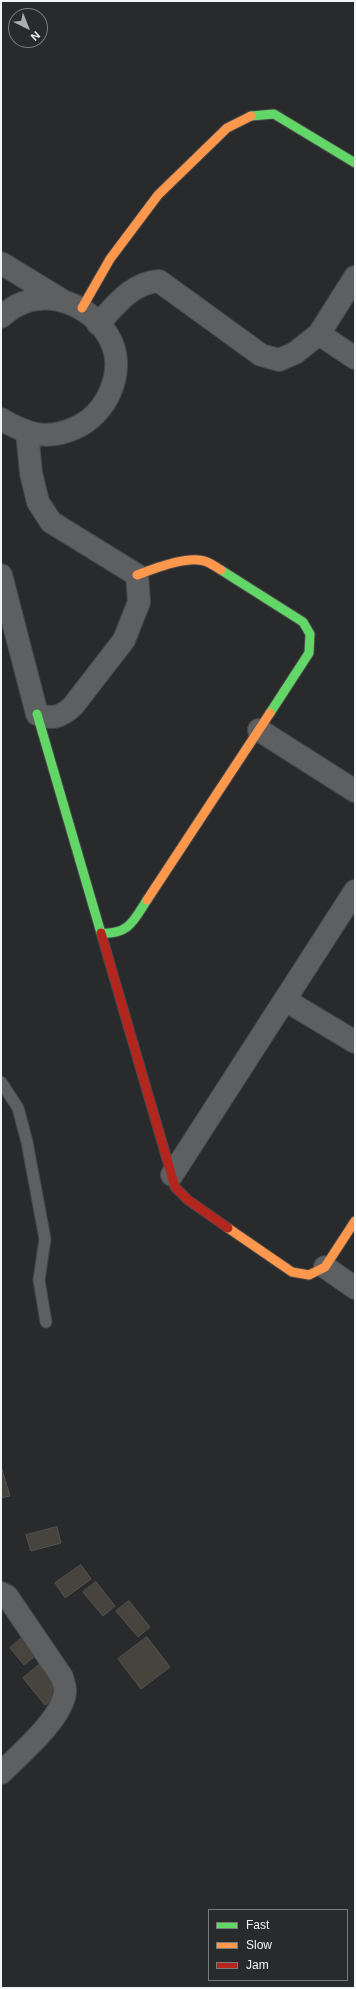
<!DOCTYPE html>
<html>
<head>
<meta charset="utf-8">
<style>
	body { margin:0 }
	#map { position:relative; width:356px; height:1989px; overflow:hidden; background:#292a2b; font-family:Arial,sans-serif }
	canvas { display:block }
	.frame { position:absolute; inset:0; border:2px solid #f3f4f5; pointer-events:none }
	.legend { position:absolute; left:208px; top:1909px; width:140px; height:72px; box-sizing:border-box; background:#282a2c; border:1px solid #797b7c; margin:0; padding:5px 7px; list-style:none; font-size:12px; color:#f3f4f5 }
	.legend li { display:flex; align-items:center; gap:8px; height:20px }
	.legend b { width:20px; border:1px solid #797b7c }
	.north { position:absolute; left:8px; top:8px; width:40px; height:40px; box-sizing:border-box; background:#282a2c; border:1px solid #797b7c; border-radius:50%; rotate:137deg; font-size:11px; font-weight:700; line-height:16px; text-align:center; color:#f3f4f5 }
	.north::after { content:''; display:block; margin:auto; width:14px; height:18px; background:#acadae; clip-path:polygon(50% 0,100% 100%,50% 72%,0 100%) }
</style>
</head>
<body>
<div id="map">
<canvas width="356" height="1989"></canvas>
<div class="frame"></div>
<ul class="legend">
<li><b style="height:5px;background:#63d668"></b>Fast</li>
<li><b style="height:5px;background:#ff974d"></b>Slow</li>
<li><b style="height:5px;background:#b3261e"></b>Jam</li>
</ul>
<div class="north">N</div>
</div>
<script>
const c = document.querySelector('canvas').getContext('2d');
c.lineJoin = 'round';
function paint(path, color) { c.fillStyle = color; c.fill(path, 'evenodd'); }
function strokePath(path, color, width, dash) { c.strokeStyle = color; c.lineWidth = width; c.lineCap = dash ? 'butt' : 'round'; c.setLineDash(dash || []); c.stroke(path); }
const building = new Path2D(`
	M1,1466l9,30 -9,2z
	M57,1527l4,16 -30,8 -5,-16z
	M81,1565l10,14 -26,19 -10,-15z
	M96,1582l19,24 -12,10 -20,-24z
	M129,1601l21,26 -12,10 -22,-26z
	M25,1635l15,17 -16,13 -14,-17z
	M147,1637l23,30 -29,22 -23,-30z
	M39,1665l22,27 -16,13 -22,-27z`);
const lane = new Path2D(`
	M1,1082l17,26 9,34 18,97 -6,41 7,42`);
const street = new Path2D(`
	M1,263l59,36
	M1,317c5,-4 9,-8 15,-11 35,-19 78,1 95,35 15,32 -5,74 -36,87 -28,13 -49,6 -74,-9
	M98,324c18,-19 33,-41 61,-43l102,74 18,5 16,-7 24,-19 36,24
	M319,334l36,-57
	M1,575l36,139c16,6 24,3 36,-8l51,-66 15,-38 -2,-27 -86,-53 -13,-20 -7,-29 -4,-41
	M259,730l96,61
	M285,1000l70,42
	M172,1175l183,-284
	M325,1267l30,21
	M1,1593l6,3 55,81c1,5 4,11 3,15 -2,26 -46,63 -64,81`);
const fast = new Path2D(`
	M251,116l23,-2 81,49
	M221,570l82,52 7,12 -1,19 -39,60
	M37,714l64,219c28,2 33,-13 46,-33`);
const slow = new Path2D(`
	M82,308l28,-49 48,-64 69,-67 24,-12
	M137,575c16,-6 53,-21 70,-13 5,2 9,5 14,8
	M147,900l123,-187
	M228,1228l64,44 17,3 16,-8 30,-46`);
const jam = new Path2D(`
	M101,933l74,254 13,13 40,28`);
paint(building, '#46443c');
strokePath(building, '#535354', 1);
strokePath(lane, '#474849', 13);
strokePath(street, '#474849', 24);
strokePath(fast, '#474849', 11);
strokePath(slow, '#474849', 11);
strokePath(jam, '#474849', 11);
strokePath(lane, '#5e5f60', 11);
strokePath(street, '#5e5f60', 22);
strokePath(fast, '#63d668', 9);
strokePath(slow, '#ff974d', 9);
strokePath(jam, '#b3261e', 9);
</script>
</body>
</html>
